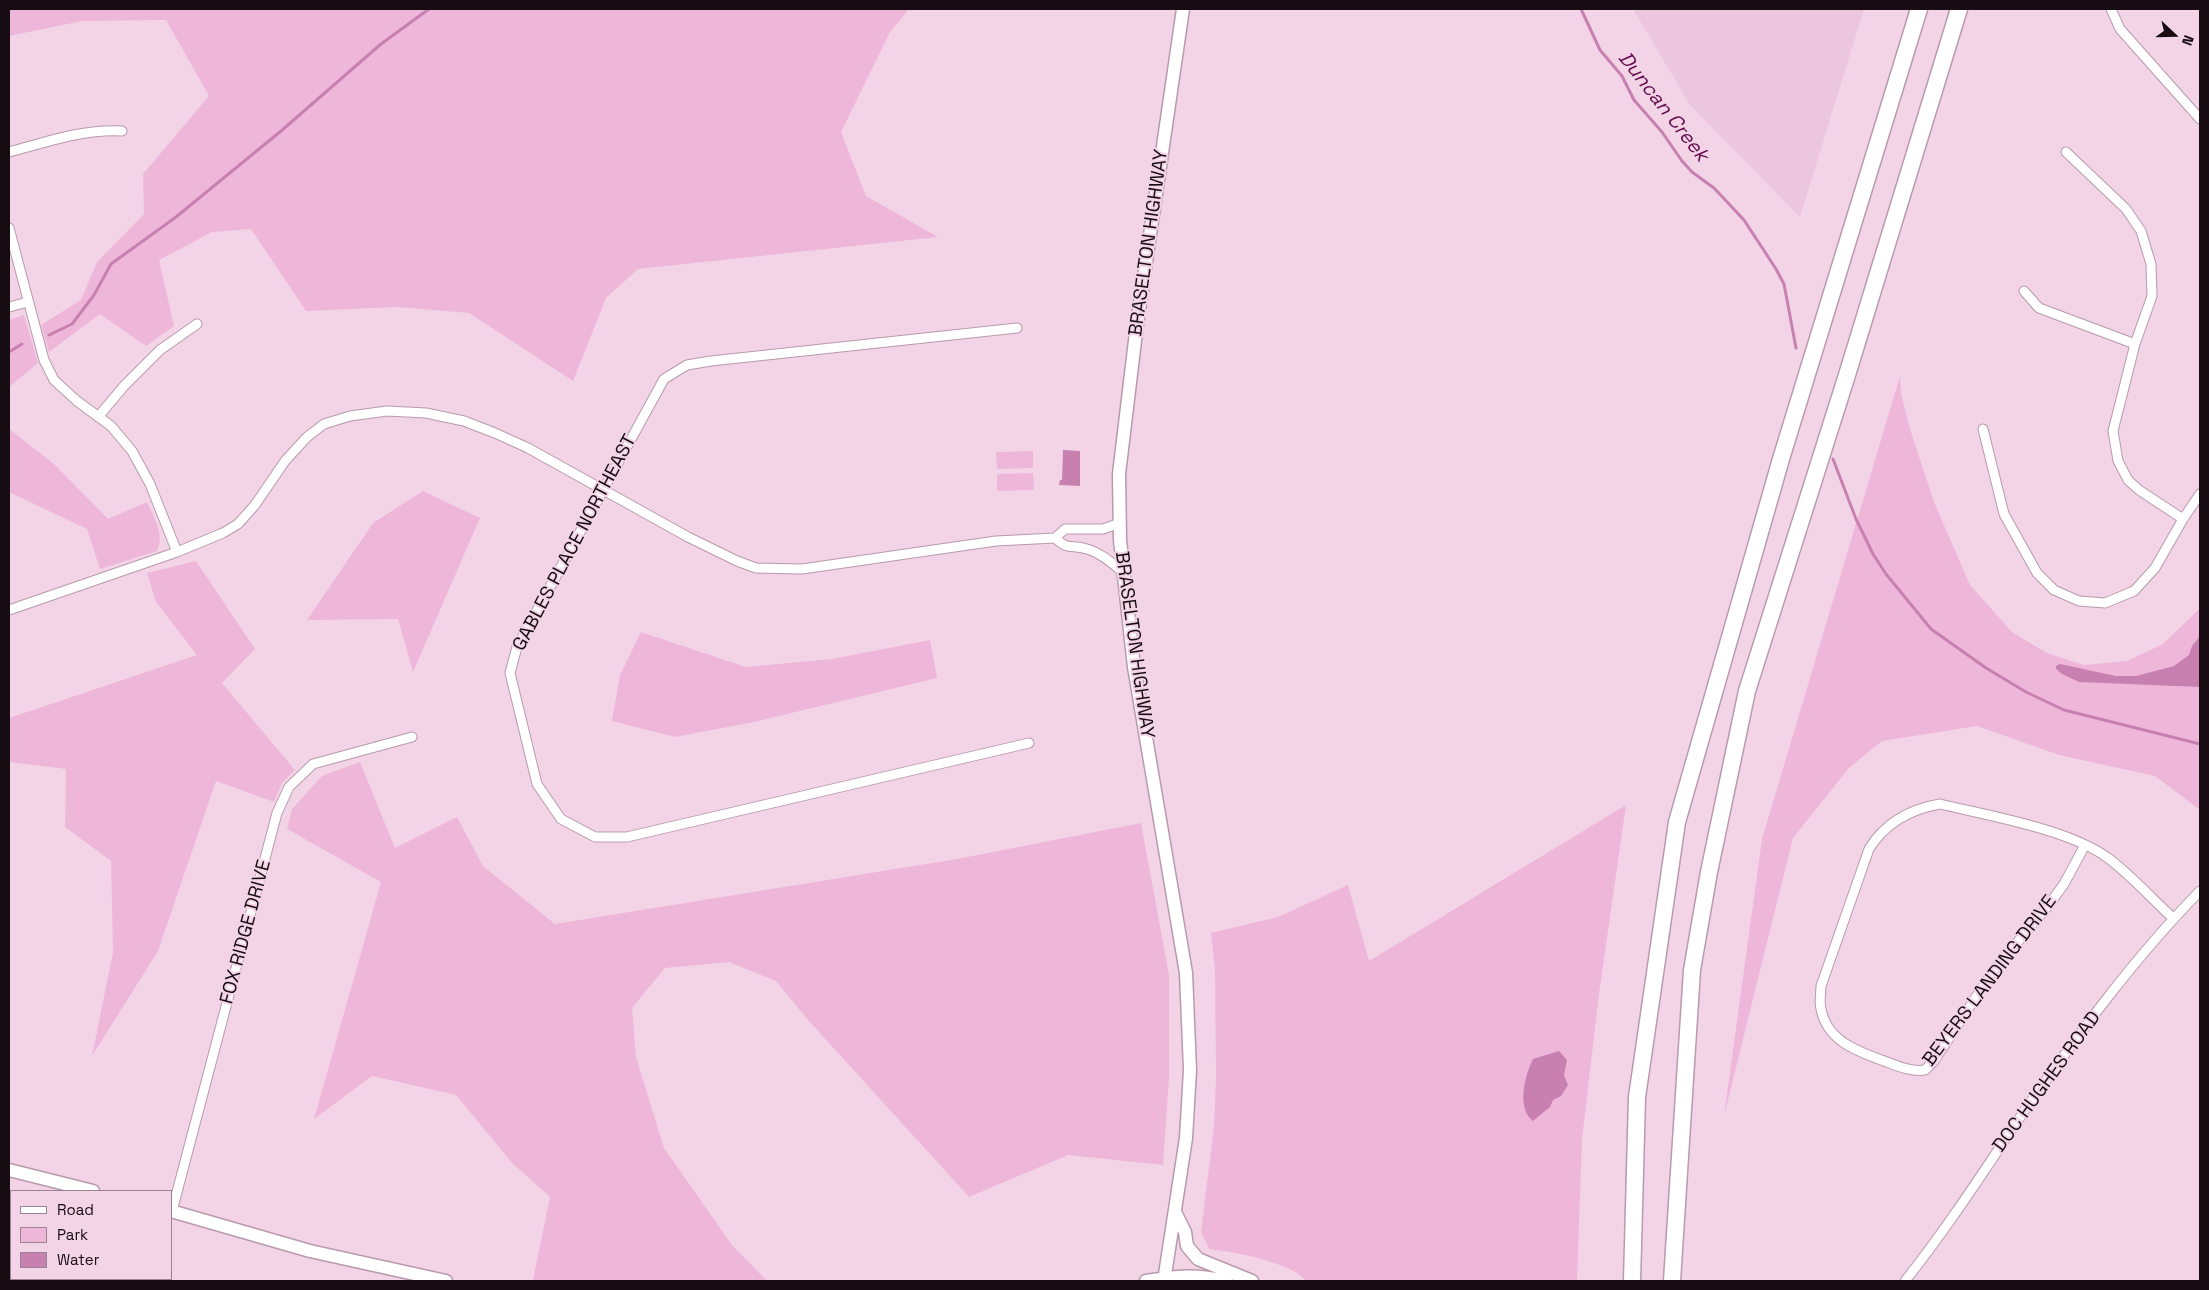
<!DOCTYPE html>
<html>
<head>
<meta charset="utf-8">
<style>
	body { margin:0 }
	#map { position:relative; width:2209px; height:1290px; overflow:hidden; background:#f3d4e7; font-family:"Space Grotesk",sans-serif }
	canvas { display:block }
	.frame { position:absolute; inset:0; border:10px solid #160c12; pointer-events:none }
	.legend { position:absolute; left:10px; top:1190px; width:162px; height:90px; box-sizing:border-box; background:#f3d4e7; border:1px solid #9b8492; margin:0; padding:6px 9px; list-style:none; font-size:15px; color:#160c12 }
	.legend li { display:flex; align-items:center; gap:10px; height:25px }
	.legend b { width:25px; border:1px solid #9b8492 }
	.north { position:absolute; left:2149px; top:10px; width:50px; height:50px; -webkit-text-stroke:4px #f3d4e7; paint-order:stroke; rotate:111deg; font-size:14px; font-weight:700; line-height:20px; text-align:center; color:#160c12 }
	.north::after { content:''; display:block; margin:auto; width:18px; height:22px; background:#160c12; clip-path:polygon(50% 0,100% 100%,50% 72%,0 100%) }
</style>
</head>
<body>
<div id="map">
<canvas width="2209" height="1290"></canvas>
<div class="frame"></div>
<ul class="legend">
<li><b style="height:6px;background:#fff"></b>Road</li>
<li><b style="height:14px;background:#eeb7da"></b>Park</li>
<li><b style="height:14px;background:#c780af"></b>Water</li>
</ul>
<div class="north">N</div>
</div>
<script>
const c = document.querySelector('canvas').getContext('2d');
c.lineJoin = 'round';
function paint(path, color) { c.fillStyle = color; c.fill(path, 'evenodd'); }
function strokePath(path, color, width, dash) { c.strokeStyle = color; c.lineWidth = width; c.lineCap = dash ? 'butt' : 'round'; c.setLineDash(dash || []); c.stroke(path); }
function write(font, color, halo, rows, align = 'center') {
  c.font = font + ' "Space Grotesk",sans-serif'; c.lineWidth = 4; c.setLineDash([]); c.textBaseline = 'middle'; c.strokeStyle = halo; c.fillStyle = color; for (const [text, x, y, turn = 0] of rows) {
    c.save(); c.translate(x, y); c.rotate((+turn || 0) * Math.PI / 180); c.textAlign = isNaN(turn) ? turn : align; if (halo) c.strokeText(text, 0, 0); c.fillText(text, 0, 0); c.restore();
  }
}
const built = new Path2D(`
	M1633,9h231l-64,208 -110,-112z`);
const green = new Path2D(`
	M9,9h900l-19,23 -49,100 25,64 72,41 -300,32 -32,29 -33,83 -104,-68 -72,-6 -91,4 -55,-82 -39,3 -53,28 15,66 -28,20 -46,-32 -51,38 -8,-27 40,-25 16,-38 47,-48 -1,-40 66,-78 -43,-76 -84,1 -73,15z
	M24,315l14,48 -29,24v-67z
	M1900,376l1,17 9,36 24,73 36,83 42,47 35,21 37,12 43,-4 36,-17 37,-36v202l-45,-34 -96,-21 -82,-29 -95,15 -33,27 -56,70 -69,278 38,-277z
	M9,429l45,35 54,55 39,-17c7,15 18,33 10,49l-57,18 -13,-40 -78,-37z
	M1033,451v17l-36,1 -1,-17z
	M1033,473l1,17 -37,1v-17z
	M423,491l57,27 -67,154 -15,-53 -91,1 66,-97z
	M196,561l59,88 -33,34 73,87 -13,13 -8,19 -58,-21 -58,170 -66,105 21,-104 -2,-91 -46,-34 1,-58 -57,-7v-44l188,-63 -41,-53 -9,-29z
	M641,632l105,35 86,-8 98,-19 7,38 -183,44 -79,15 -63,-16 8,-46z
	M360,762l35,86 62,-31 26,49 72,58 402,-65 184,-36 28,152v103l-6,87 -95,-10 -99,42 -161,-177 -32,-39 -47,-19 -64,6 -33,40 4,49 28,91 68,97 35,36 -234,-1 17,-83 -38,-34 -56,-68 -84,-19 -58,43 67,-237 -94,-53 5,-20 30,-33z
	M1626,805l-27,189 -17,145 -5,142h-271c-12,-18 -75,-30 -97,-32l-8,-17 13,-105 2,-48 -1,-110 -4,-36 67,-16 70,-32 21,76z`);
const water = new Path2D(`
	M1063,450l17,1v35l-21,-1 1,-5h2z
	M2200,636v51l-121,-5 -17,-8 -6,-5v-3l4,-2 56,12h20l38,-10 15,-11 3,-9z
	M1559,1051l8,9 -3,15 4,10 -7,11 -8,4 -3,7 -17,14c-17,-13 -8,-46 0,-62z`);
const stream = new Path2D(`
	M1581,9l19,41 22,26 12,24 28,32 20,29 10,11 22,16 30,32 32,49 8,15 12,64
	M49,335l23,-11 22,-29 17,-31 65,-47 105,-86 100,-87 48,-35
	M9,352l13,-8
	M1833,459l23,60 17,35 13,20 45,55 55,39 40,24 38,18 136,34`);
const street = new Path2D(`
	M2111,9l9,20 80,90
	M9,152c38,-10 73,-23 113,-21
	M2066,152l60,57 15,22 10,33 1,32 -17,48
	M9,228l35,132 10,20 23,21 34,25 21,25 18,33 27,68
	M2024,291l15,17 96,36 -22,87 5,30 10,19 11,10 44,29
	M9,307l19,-5
	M1017,328l-306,33 -24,4 -23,14 -147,268 -7,26 27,111 24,35 34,18h32l402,-94
	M98,417l26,-31 36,-36 37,-26
	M1983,429l21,85 33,59 17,17 25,11 26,2 29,-12 21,-23 28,-49 17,-25
	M1055,538c14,13 16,6 32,11 14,4 26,15 37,24
	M9,610l168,-58 46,-19 15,-9 17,-19 30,-44 22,-24 17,-13 26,-8 37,-5 39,2 38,8 31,12 33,15 160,89 49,24 19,7 46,1 194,-28 59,-3 10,-9h38l17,-6
	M2085,845l-21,39 -16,22 -55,65 -59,90 -9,9c-15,2 -27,-4 -41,-9 -27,-10 -57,-20 -63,-52 -2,-7 0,-16 0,-23l48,-137c16,-26 42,-40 71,-45 49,12 128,25 168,54 23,17 44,41 65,60
	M172,1211l105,-398 12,-26 24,-23 99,-27
	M1905,1281c44,-55 82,-115 122,-174 53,-75 109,-151 173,-216`);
const secondary = new Path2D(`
	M9,1170l84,21
	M171,1211l139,40 136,30
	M1175,1212l10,20 2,14 11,13 54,22
	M1146,1281c30,-5 51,-7 80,0
	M1164,1281l22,-143 4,-68 -4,-97 -52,-306 -14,-127 -1,-66 18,-150 46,-315`);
const highway = new Path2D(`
	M1632,1281l5,-184 40,-275 104,-363 138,-450
	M1672,1281l20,-311 17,-98 38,-181 100,-316 112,-366`);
const streetNames = [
	["BRASELTON HIGHWAY",1149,243,-82],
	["GABLES PLACE NORTHEAST",575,543,-62],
	["BRASELTON HIGHWAY",1134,645,82],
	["FOX RIDGE DRIVE",246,932,-75],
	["BEYERS LANDING DRIVE",1990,981,-53],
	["DOC HUGHES ROAD",2047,1082,-54]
];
const waterNames = [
	["Duncan Creek",1663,107,52]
];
paint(built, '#ecc6dd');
paint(green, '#eeb7da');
paint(water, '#c780af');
strokePath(stream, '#c780af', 3);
strokePath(street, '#b89aac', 11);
strokePath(secondary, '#b89aac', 15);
strokePath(highway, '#b89aac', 19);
strokePath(street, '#fff', 9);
strokePath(secondary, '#fff', 12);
strokePath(highway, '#fff', 16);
write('19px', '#160c12', '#f3d4e7', streetNames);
write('italic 20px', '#630c4e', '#f3d4e7', waterNames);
</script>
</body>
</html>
